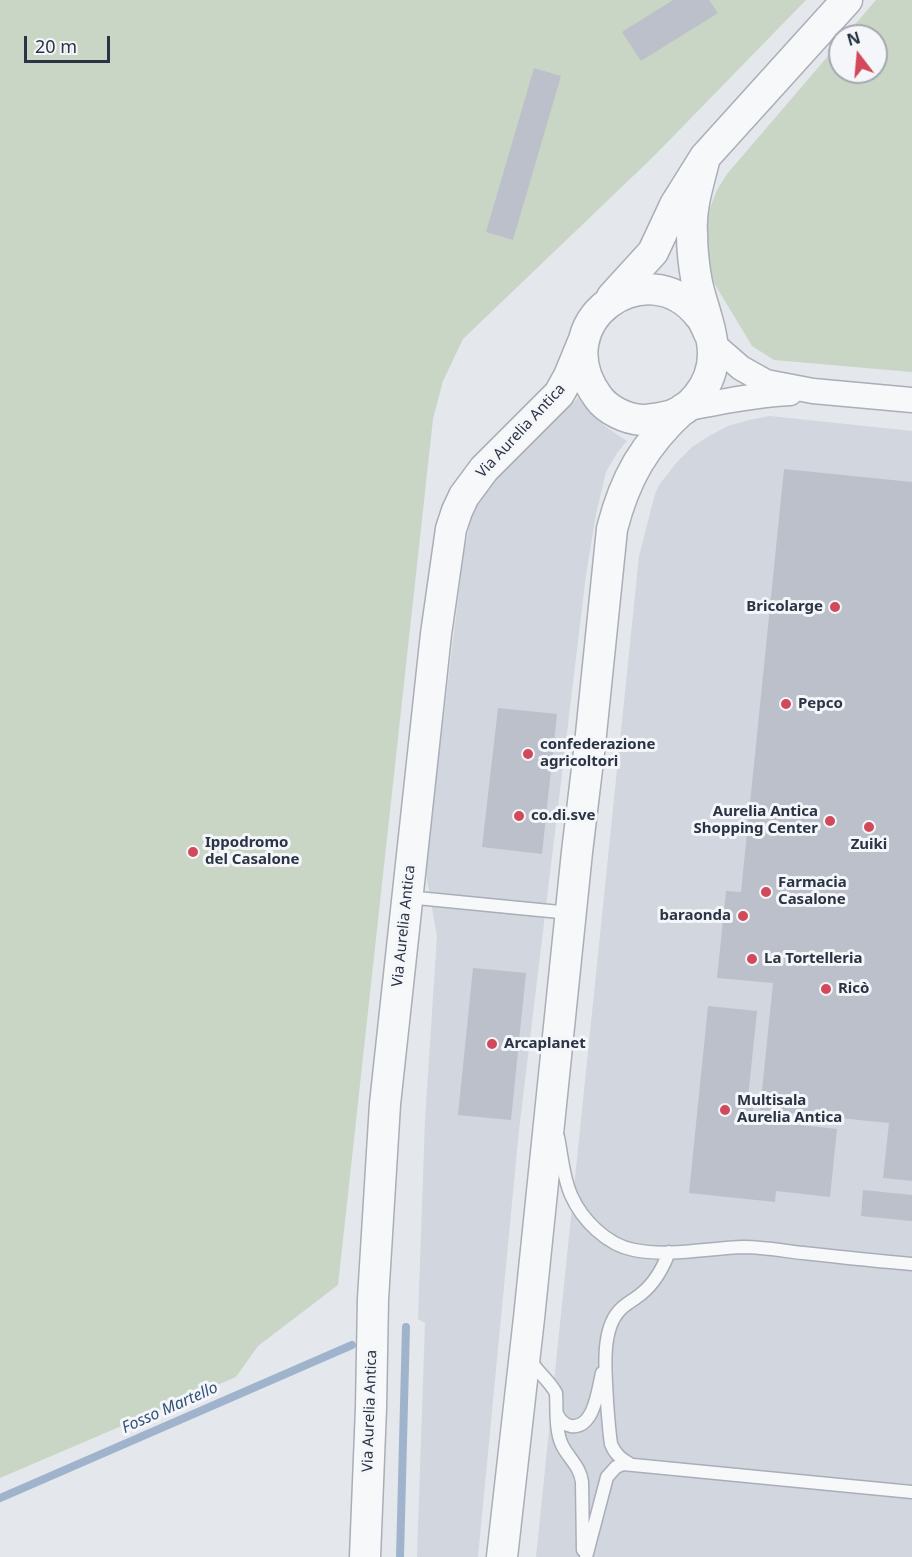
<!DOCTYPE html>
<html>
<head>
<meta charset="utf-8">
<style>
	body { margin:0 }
	#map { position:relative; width:912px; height:1557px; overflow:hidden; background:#e4e7ec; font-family:"Noto Sans",sans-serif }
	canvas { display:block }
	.north { position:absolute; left:828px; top:24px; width:60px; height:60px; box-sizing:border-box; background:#f4f6f9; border:2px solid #a4a8b1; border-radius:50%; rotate:344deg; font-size:16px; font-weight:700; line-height:24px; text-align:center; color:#2b3445 }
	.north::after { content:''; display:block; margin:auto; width:21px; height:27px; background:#d1495b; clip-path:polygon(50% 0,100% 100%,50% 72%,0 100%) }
	.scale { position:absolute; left:24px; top:36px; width:86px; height:27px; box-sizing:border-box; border:3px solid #2b3445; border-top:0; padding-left:8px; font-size:18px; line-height:21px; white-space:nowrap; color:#2b3445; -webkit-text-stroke:4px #f4f6f9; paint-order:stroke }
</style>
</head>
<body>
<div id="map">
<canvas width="912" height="1557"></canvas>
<div class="north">N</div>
<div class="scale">20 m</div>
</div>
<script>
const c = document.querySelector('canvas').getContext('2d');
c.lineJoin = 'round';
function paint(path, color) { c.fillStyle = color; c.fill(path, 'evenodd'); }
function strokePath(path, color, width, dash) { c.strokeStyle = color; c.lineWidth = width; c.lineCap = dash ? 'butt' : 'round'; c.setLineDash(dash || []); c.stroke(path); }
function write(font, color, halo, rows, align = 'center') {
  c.font = font + ' "Noto Sans",sans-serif'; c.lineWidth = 6; c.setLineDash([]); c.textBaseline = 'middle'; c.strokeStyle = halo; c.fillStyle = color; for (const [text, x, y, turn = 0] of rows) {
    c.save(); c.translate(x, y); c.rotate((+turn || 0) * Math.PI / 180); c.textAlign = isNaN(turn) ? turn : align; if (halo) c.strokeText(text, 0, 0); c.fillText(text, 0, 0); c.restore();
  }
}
const built = new Path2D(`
	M578,398l11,14 17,15 21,14 -10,12 -11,19 -10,42 -10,61 -67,555 -41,427h-61l8,-234 -7,-4 7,-199 12,-184 -12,-67 39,-318 7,-31 7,-19 10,-18z
	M770,416l142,15v1126h-376l103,-1001 16,-62 4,-9 18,-23 15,-15 17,-11 19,-10 21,-6z`);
const green = new Path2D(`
	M0,0h806l-153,157 -190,182 -20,42 -10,38 -95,866 -80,61 -22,31 -236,101z
	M876,0h36v372l-138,-12 -22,-14 -41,-68 -4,-16 -1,-35 4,-19 7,-18 10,-16 113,-132v30h36v-36h-31z`);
const stream = new Path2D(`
	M0,1498l352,-153
	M400,1557l6,-230`);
const building = new Path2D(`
	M673,0h36l9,13 -77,48 -19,-29z
	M534,68l27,8 -48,164 -27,-8z
	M784,469l128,13v699l-29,-3 6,-55 -129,-13 13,-127 -56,-5 9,-87 15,1z
	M498,708l59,6 -15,140 -60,-7z
	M473,968l53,5 -15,147 -53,-5z
	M708,1006l49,5 -9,87 6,1 -2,21 85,9 -7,68 -54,-6 -1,11 -86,-9z
	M863,1190l49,5v26l-51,-5z`);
const service = new Path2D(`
	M407,897l163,16
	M558,1137c4,20 5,40 13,58 11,25 36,50 63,55 36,7 74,-2 110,-3 19,0 40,4 59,6 36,4 73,8 109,11
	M529,1358c7,13 20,22 27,35 1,16 -1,37 6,52 7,14 18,21 20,37l1,68
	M557,1414c3,6 7,11 14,12 23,3 27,-36 31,-53
	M630,1464c-9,-5 -15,-10 -19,-20 -2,-14 -3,-28 -4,-42 -1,-26 -7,-70 12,-91 6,-7 15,-11 22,-17 14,-11 22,-26 28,-42
	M586,1557l21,-80 9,-10 7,-3 289,28`);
const minor = new Path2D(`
	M711,342l30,26 25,14 47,9 99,9
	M683,409c36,-7 71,-14 107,-16`);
const tertiary = new Path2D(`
	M705,157c-6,25 -15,51 -13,76 0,17 2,34 5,50 5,23 16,47 16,71 0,30 -23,61 -53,64 -6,1 -13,2 -18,2 -16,-1 -35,-10 -44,-23 -55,-75 49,-148 101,-82 5,5 8,14 11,20
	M612,297l41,-45 22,-47 30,-48 142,-157
	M365,1557l6,-149 2,-109 12,-195 51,-470 15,-105 6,-18 7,-15 20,-27 75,-75 10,-18 14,-34
	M502,1557l27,-239 48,-466 13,-108 22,-215c13,-51 32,-84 71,-120`);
const markers = [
	[835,607,6,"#d1495b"],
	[786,704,6,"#d1495b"],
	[528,754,6,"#d1495b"],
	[519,816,6,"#d1495b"],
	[830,821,6,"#d1495b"],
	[869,827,6,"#d1495b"],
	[193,852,6,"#d1495b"],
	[766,892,6,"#d1495b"],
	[743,916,6,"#d1495b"],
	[752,959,6,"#d1495b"],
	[826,989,6,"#d1495b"],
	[492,1044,6,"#d1495b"],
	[725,1110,6,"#d1495b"]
];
const streetNames = [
	["Via Aurelia Antica",521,431,-47],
	["Via Aurelia Antica",404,926,-84],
	["Via Aurelia Antica",370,1411,-88]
];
const poiNames = [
	["Bricolarge",823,607,"right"],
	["Pepco",798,704],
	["confederazione",540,745],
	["agricoltori",540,762],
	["Aurelia Antica",818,812,"right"],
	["Shopping Center",818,829,"right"],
	["co.di.sve",531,816],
	["Ippodromo",205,843],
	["del Casalone",205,860],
	["Zuiki",869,845,"center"],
	["Farmacia",778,883],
	["Casalone",778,900],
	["baraonda",731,916,"right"],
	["La Tortelleria",764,959],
	["Ricò",838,989],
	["Arcaplanet",504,1044],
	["Multisala",737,1101],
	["Aurelia Antica",737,1118]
];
const waterNames = [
	["Fosso Martello",170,1408,-24]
];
paint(built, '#d2d6de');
paint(green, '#c9d6c5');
strokePath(stream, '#9fb4cc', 8);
paint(building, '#bbc0ca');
strokePath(service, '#a9aeb7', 15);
strokePath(minor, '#a9aeb7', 27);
strokePath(tertiary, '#a9aeb7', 33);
strokePath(service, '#f7f8fa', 12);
strokePath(minor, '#f7f8fa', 24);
strokePath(tertiary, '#f7f8fa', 30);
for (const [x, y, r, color] of markers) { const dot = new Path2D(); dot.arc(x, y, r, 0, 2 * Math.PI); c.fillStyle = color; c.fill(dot); strokePath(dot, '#f4f6f9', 2); }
write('15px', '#2b3445', '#f4f6f9', streetNames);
write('bold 15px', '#2b3445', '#f4f6f9', poiNames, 'left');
write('italic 16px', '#34527a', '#f4f6f9', waterNames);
</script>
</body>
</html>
